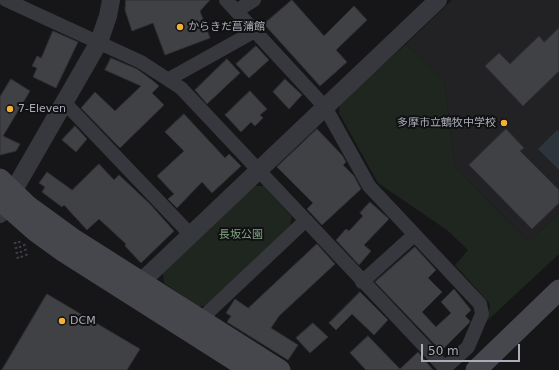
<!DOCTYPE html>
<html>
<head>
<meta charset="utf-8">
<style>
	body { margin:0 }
	#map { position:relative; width:559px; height:370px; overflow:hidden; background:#161618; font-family:"DejaVu Sans",sans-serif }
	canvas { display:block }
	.scale { position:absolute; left:421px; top:344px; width:99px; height:18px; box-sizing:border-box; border:2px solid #a8adb8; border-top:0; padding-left:5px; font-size:12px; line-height:14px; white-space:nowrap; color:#a8adb8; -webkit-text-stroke:3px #111113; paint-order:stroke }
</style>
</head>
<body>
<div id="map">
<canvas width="559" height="370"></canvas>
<div class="scale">50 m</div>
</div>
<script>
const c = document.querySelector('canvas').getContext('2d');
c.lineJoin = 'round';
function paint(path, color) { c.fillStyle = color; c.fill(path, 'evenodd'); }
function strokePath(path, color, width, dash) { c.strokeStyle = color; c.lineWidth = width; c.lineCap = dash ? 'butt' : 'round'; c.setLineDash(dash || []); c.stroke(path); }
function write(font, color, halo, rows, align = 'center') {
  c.font = font + ' "DejaVu Sans","Noto Sans JP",sans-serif'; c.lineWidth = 4; c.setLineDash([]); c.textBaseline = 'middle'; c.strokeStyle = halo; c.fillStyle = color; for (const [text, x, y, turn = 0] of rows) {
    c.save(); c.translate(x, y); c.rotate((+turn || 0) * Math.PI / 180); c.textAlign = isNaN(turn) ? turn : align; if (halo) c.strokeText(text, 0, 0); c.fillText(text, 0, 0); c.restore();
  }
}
const built = new Path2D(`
	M452,0h107v213l-31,29 -73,-76 -11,-86 -38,-36z`);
const green = new Path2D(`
	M406,44l38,36 11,86 73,76 31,-29v41l-72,67 3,-17 -35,-39 13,-15 -21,-20 -69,-47 -39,-70 1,-10z
	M253,186h11l28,31 -2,9 -83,79 -8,2 -35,-24 -1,-10z`);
const water = new Path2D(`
	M557,130l2,2v38l-21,-21z`);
const building = new Path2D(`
	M126,0h84l-10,11 10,27 -45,17 -12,-32 -21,8 -7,-21z
	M292,0l32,36 30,-30 13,14 -31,30 11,12 -27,24 -56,-62z
	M559,28v43l-36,35 -38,-40 14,-13 11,11 29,-28 5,6z
	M53,31l25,11 -22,46 -23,-11 4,-9 -5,-2 5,-10 4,2z
	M256,46l13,14 -20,18 -13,-14z
	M111,58l26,11 15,11 7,6 -7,7 12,12 -44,43 -39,-40 14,-16 20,19 26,-25 -36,-16z
	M227,59l13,14 -33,31 -12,-14z
	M11,79l19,12 -27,45 17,8 -4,7 -16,4v-58z
	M285,79l17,16 -13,14 -16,-17z
	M250,91l17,18 -7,6 3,3 -8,8 -4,-4 -10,10 -16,-17z
	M184,114l41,44 4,-4 12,12 -29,27 -10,-11 -25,26 -9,-9 6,-5 -17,-18 27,-25 -19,-19z
	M75,126l12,13 -11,13 -14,-12z
	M317,129l25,26 4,7 -3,3 11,11 7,13 -39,36 -15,-16 6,-6 -36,-36z
	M506,129l18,19 -4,3 39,39v13l-27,26 -63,-64z
	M99,164l15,16 5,-5 31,29 24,27 -33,32 -16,-17 1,-2 -27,-25 -12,11 -23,-25 -2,2 -20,-15 3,-5 -6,-4 8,-11 25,18z
	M370,202l19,17 -25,26 7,6 -12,14 -23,-25 10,-11 3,2 14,-15 -3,-3z
	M317,244l18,20 -56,52 -8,12 27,17 -10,15 -61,-38 4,-6 -5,-3 9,-14 13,9z
	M415,247l21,23 -8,8 14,14 -20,20 14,15 15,-14 -10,-11 13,-13 17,21 -6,6 5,5 -1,2 -28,28 -66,-69z
	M360,292l28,28 -14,15 -22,-21 -16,16 -7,-7z
	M47,294l93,55 -13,21h-125z
	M313,323l15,14 -18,16 -14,-15z
	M368,336l32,33 18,-17 15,18h-67l-16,-17z`);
const path = new Path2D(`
	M19,241l3,17
	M15,242l3,17
	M24,244l3,13`);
const minor = new Path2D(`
	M6,0l135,62 40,26 264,280 23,-21 14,-33 -2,-10 -111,-118 -44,-79 -99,-107
	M236,11l18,-11
	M169,79l86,-48
	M65,103l125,131
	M362,282l52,-47
	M200,320l105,-99`);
const tertiary = new Path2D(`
	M0,214l99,-172 9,-26 3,-16
	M141,282l297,-282`);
const secondary = new Path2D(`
	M0,179l28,27 44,32 208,132
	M0,200l35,31 29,21 186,118
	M476,370l83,-80`);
const markers = [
	[180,27,4,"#f2b134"],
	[10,109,4,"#f2b134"],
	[504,123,4,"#f2b134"],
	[62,321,4,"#f2b134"]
];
const poiNames = [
	["からきだ菖蒲館",188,27],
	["7-Eleven",18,109],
	["多摩市立鶴牧中学校",496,123,"right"],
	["DCM",70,321]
];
const parkNames = [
	["長坂公園",241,235]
];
paint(built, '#222225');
paint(green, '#1e261f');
paint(water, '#2c353c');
paint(building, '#404145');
strokePath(building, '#303034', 1);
strokePath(path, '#3d3f44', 2.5, [2, 3]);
strokePath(minor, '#37383d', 14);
strokePath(tertiary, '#37383d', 18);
strokePath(secondary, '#45474d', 21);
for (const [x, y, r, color] of markers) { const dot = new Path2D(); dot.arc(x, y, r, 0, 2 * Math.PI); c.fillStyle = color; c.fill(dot); strokePath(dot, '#111113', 1.5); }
write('11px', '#a8adb8', '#111113', poiNames, 'left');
write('11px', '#7fa381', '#111113', parkNames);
</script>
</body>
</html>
